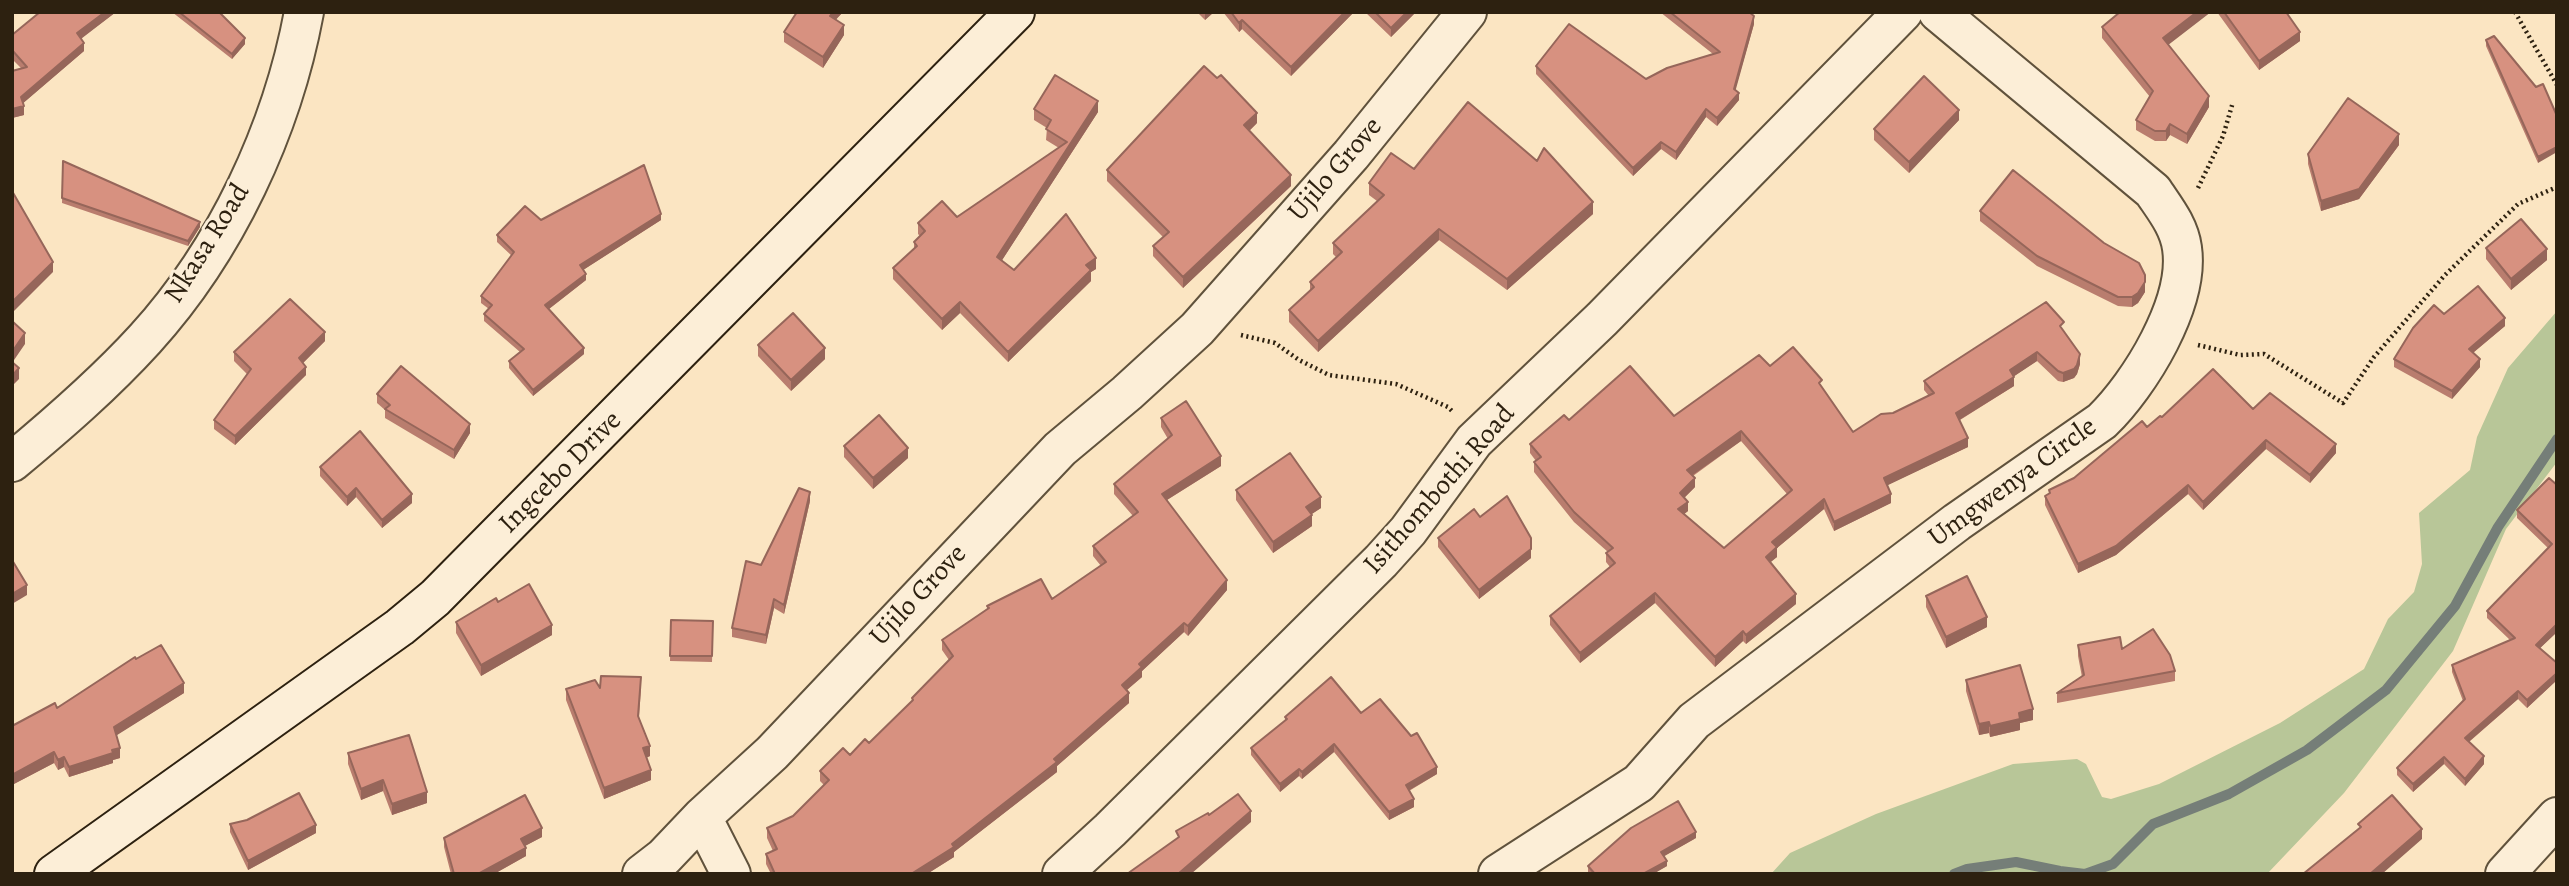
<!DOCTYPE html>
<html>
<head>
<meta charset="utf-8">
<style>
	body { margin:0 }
	#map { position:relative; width:2569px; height:886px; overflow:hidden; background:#fbe5c2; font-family:Alegreya,serif }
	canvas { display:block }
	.frame { position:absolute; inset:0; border:14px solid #2d2110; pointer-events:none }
</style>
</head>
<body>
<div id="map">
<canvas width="2569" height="886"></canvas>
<div class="frame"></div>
</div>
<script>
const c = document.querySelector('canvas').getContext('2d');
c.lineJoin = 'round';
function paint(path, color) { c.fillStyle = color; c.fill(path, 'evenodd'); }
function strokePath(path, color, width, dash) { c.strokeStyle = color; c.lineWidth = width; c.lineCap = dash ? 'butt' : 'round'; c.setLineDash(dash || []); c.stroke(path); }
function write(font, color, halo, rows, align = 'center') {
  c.font = font + ' Alegreya,serif'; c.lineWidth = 6; c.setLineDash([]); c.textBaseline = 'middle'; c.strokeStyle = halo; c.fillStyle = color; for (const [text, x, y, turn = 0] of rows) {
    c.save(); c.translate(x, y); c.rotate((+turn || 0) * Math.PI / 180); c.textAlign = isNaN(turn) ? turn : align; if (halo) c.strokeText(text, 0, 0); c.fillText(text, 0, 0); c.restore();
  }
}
const green = new Path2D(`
	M2557,311v151l-51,67 -53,122 -109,142 -77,81h-496l19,-21 86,-39 137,-50 64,-5 9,5 16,33 9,2 48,-15 121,-61 84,-54 24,-50 26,-27 8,-28 -3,-51 51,-43 7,-33 31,-69z`);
const stream = new Path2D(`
	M1954,874l13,-5 49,-7 44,9 25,3 28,-10 40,-40 76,-30 78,-44 79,-60 69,-84 43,-79 59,-88`);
const path = new Path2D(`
	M2515,12l42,73
	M2198,188l25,-52 10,-34
	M1241,335l34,8 24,17 30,15 67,9 52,23 5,5
	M2198,345l42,10 24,-1 79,49 31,-46 71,-82 73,-71 39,-17`);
const minor = new Path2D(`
	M702,817l29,57
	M642,874l22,-17 38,-40 70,-64 288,-304 67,-56 70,-64 154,-174 116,-143
	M1062,874l48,-44 271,-269 27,-30 66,-90 128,-122 301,-307
	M1498,874l141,-91 55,-62 263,-199 145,-101c38,-37 88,-118 80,-173 -3,-22 -17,-39 -29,-57l-215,-179
	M2505,874l52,-57`);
const tertiary = new Path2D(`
	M12,462c47,-39 92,-78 133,-123 81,-89 137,-209 159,-327`);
const secondary = new Path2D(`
	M54,874l346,-247 35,-29 580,-586`);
const wall = new Path2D(`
	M40,12h76l-35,26 3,5v8l-61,52 1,12 -12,3v-47l9,-3 -9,-9v-24z
	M172,12h47l26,32 -13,15z
	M843,12l-7,7 8,16 -21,33 -39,-26v-10z
	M1197,12h17l-9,8z
	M1223,12h131l-63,64 -49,-47 -3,3z
	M1365,12h51l-25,25z
	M1660,12h89l5,12 -19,66 4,10 -22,26 -11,-9 -30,43 -15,-11 -28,27 -97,-102v-8l110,13 67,-25z
	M2217,12h69l14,29 -41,29z
	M2102,27l66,18 41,62 -22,37 -17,-9 -4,6h-11l-19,-11v-10l14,-23 -48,-59z
	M2486,40l50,47 7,-3 -5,79 -52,-117z
	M1034,109l64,3 -96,148 12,10 82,-1 -5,3v9l-83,81 -48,-49 -18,17 -49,-51v-11l21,-19v-7l6,-6 -2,-2v-11l39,-6 102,-69 -13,-8 1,-12 -13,-8z
	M1959,120l-50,53 -35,-33v-11z
	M1257,123l-8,8 42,55 -108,102 -30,-32v-10l10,-9 -56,-56v-11z
	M2399,145l-40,54 -38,12 -13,-47v-10z
	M63,161l137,66 -12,19 -126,-43z
	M1414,169l179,45 -86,76 -68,-50 -121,112 -29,-30v-12l21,-19v-9l27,-24 -4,-4v-11l44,-42 -8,-6v-12z
	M1980,211l165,81 -7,11 -6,4 -14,-1 -81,-40 -57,-45z
	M541,220h120l-78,50 3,10 -37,29 35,45 -51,42 -24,-28v-7l11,-9 -36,-31v-7l5,-5 -8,-6v-7l31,-40 -15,-14v-7z
	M2486,248l61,12 -36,30 -25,-31z
	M2444,314l61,12 -32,27 7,14 -28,32 -58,-32v-8z
	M2064,331l16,33 -3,10 -3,4 -11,4 -5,-1 -21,-20 -23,15v10l-54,34 8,27 -81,38 4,18 -57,28 -10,-22 -47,39v9l-7,5 26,42 -50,40 -3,-3 -28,26 -60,-64 -75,60 -30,-38v-9l60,-49 -4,-5v-9l2,-1 -34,-30 -40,-50v-10l2,-1 -6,-8v-9l39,-24 105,-4 96,-50 52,22 31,44 76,-36 -5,-6v-9zM1741,441l46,53 -63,54 -40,-34 4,-3 -4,-13 11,-11 -2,-11z
	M325,341l-22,22 3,12 -71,70 -21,-16v-9l33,-46 -13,-13v-9z
	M758,345l67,14 -34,32 -33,-35z
	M377,394l93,39 -16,26 -69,-41v-8l-8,-7z
	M2253,409l83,44 -26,30 -44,-34 -63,61 -15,-16 -72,61 -38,18 -33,-68v-9l4,-2v-4l25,-12 88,-61z
	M1161,418l60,48 -54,34 60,90 -39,46 -4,-4 -42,39v6l-15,13 2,13 -72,63v6l-103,80v5l-27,17h-156l-5,-10v-10l7,-3 -6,-13v-10l26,-12 31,-31 -4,-4v-10l30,-16 19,-12 43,-42v-3l37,-38 -7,-10v-10l45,-31v-3l65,-7 49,-33 -8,-10v-10l40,-30 -19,-22v-10l54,-45 -7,-12z
	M844,446l64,12 -35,31 -29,-32z
	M320,467l92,36 -30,25 -26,-31 -9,9 -27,-30z
	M2557,485v147l-17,16 17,15v17l-30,28 -9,-9 -49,43 15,22 -19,22 -21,-22 -31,28 -16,-17v-7l66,-67 -11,-29v-7l58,-25 -23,-22v-7l61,-63 -31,-30v-8z
	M1236,490l85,18 -10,6 1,12 -39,27 -37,-53z
	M810,501l-26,113 -10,-6 -8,36 -34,-7v-9l29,-63z
	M1480,517l51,41 -52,41 -41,-52v-9z
	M1926,596l61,31 -41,21 -20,-41z
	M671,620l42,1 -1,41 -42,-1z
	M456,622l96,13 -71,41 -25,-43z
	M2078,645l44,4 53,22v10l-118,22v-10l25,-16 -4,-21z
	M136,659l48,34 -68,42 4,23 -7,2v3l-44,14 -5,-10 -6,3 -4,-7 -42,22 45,-77z
	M1966,680l67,40 -13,3v7l-30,7 -1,-4 -10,2 -13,-44z
	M600,688h41l-2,30 11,38 -4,2 5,22 -47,19 -38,-99v-11z
	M1361,713l76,61 -28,17 5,16 -25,13 -55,-68 -32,27 -3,-3 -19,16 -29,-37v-7l34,-27v-4z
	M348,753l79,50 -35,12 -9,-24 -22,9 -13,-36z
	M230,824l86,9 -68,37 -18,-38z
	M542,837l-17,9 1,10 -32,18h-43l-7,-27v-9z
	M1696,838l-32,18 3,10 -14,8h-63l-2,-2v-6z`);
const shadedWall = new Path2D(`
	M105,12h11l-39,30v-9z
	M833,12h10l-13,14v-10z
	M1205,12h9l-9,8z
	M1345,12h9l-63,64v-9z
	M1407,12h9l-25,25v-9z
	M2197,12h14l-48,37v-11z
	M1754,16v8l-20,72v-7z
	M1242,20v9l-3,3v-9z
	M844,25v10l-21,33v-11z
	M2300,32v9l-41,29v-9z
	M245,38v6l-13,15v-5z
	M84,43v8l-63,54v-8z
	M1739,93v7l-22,26v-8z
	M2209,96v11l-22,37v-10z
	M1098,101v11l-101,156v-11z
	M24,106v9l-12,3v-9z
	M1706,109v8l-30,43v-8z
	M1959,110v10l-50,53v-11z
	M1257,113v10l-13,13v-11z
	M2170,124v11l-4,6v-10z
	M2399,134v11l-40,54 -38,12v-10z
	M1661,142v7l-28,27v-8z
	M2557,147v5l-19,11v-6z
	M1291,175v11l-108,102v-11z
	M1593,202v12l-86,76v-11z
	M661,214v6l-81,52v-7z
	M200,222v5l-12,19v-5z
	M1439,229v11l-121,112v-11z
	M2547,249v11l-36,30v-11z
	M1096,258v11l-5,3v9l-83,81v-10l78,-87z
	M53,262v10l-41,41v-11z
	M586,274v6l-41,32v-7z
	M2145,282v10l-7,11 -6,4v-10z
	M960,302v11l-18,17v-11z
	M2505,318v8l-36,30v-7z
	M325,332v9l-26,26v-9z
	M25,333v11l-13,19v-11z
	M584,348v6l-51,42v-6z
	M825,348v11l-34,32v-11z
	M2037,352v9l-27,18v-9z
	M2080,354v10l-3,10 -3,4 -11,4v-9z
	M2480,359v8l-28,32v-8z
	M306,367v8l-71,70v-9z
	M19,368v11l-7,7v-10z
	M2014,377v9l-58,36v-9z
	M470,424v9l-16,26v-9z
	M1741,431v10l-54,38v-9z
	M1968,438v9l-84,40v-9z
	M2266,440v9l-63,61v-8z
	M2336,444v9l-26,30v-8z
	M908,448v10l-35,31v-11z
	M1221,456v10l-59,37v-9z
	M1695,478v9l-15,15v-9z
	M2188,485v9l-72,61 -38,18v-9z
	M356,488v9l-9,9v-9z
	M810,492v9l-26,113v-9z
	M412,494v9l-30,25v-8z
	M1891,494v9l-57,28v-9z
	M1321,497v11l-15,10v-11z
	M1824,499v10l-47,39v9l-11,9v-9l6,-15z
	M1688,502v9l-10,8v-10z
	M1312,515v11l-39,27v-11z
	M1531,549v9l-52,41v-9z
	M1227,580v10l-39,46v-10z
	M27,585v10l-15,9v-10z
	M1655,593v10l-75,60v-10z
	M1796,594v10l-50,40v-9z
	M774,599v9l-8,36v-9z
	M1987,617v10l-41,21v-11z
	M1184,623v9l-42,39v6l-20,17v-9l17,-21z
	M2557,624v8l-21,20v-7z
	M552,625v10l-71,41v-11z
	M1743,631v10l-28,26v-10z
	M2557,673v7l-30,28v-8z
	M184,683v10l-70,44v-10z
	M2518,691v8l-53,46v-7z
	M1129,693v10l-72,63v6l-103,80v5l-27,17h-16l143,-115z
	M2033,709v11l-13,3v7l-30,7v-11l29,-13z
	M1989,722v11l-10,2v-11z
	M1334,744v8l-32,27v-7z
	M650,746v10l-7,3v-11z
	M120,748v10l-7,2v3l-44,14v-10z
	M54,752v11l-42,22v-10z
	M2484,756v8l-19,22v-7z
	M64,757v10l-6,3v-10z
	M2444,757v7l-31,28v-8z
	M1437,767v7l-31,18v-7z
	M1299,769v7l-19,16v-8z
	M651,770v10l-47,19v-11z
	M383,780v11l-22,9v-11z
	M427,792v11l-35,12v-11z
	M1414,799v8l-25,13v-8z
	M1251,811v11l-60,52h-13z
	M316,825v8l-68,37v-9z
	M542,828v9l-21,11v-9z
	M2422,829v10l-40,35h-12z
	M1696,832v6l-35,20v-6z
	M526,848v8l-32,18h-16z
	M1667,861v5l-14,8h-10z`);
const building = new Path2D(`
	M40,12h65l-28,21 7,10 -63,54 3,9 -12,3v-38l15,-4 -15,-17v-15z
	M179,12h40l26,26 -13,16z
	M797,12h36l-3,4 14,9 -21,32 -39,-25z
	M1231,12h114l-54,55 -49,-47 -3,3z
	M1375,12h32l-16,16z
	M1670,12h79l5,4 -20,73 5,4 -22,25 -11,-9 -30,43 -15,-10 -28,26 -97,-102 33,-42 77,55 21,-11 53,-16z
	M2120,12h77l-34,26 46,58 -22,38 -17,-10 -4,7h-11l-19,-11 17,-29 -51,-64z
	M2224,12h62l14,20 -41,29z
	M2494,36l42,51 7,-3 14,32v31l-19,10 -52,-117z
	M1204,66l13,12 4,-3 36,38 -13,12 47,50 -108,102 -30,-31 16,-14 -62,-62z
	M1055,75l43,26 -101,156 17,13 52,-56 30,44 -10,7 5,5 -83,82 -48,-50 -18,17 -49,-51 24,-22 -3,-4 11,-11 -7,-8 24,-22 15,16 110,-75 -21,-13 5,-9 -17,-11z
	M1924,76l35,34 -50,52 -35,-33z
	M2348,98l51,36 -40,55 -38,12 -13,-47z
	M1468,102l69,59 7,-13 49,54 -86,77 -68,-50 -121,112 -29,-31 25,-23 -4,-5 32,-30 -9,-9 51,-48 -15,-12 22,-30 23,16z
	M63,161l137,61 -12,19 -126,-43z
	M644,165l17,49 -81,51 6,9 -41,31 39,43 -51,42 -24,-29 15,-12 -40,-35 8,-9 -11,-9 33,-44 -17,-17 28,-29 16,14z
	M2013,170l91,73 35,20 6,12v7l-7,11 -6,4h-14l-81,-41 -57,-45z
	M12,191l41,71 -41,40z
	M2521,219l26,30 -36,30 -25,-31z
	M2478,286l27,32 -36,31 11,10 -28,32 -58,-32 19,-31 21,-23 10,9z
	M290,299l35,33 -26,26 7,9 -71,69 -21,-16 37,-51 -17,-17z
	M2046,302l18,20 -4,4 20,28 -3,11 -3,4 -11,4 -5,-2 -21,-19 -27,18 4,7 -58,36 12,25 -84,40 7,16 -57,28 -10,-23 -52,43 5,5 -11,10 30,37 -50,41 -3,-4 -28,26 -60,-64 -75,60 -30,-37 65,-53 -9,-10 7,-5 -39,-36 -40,-50 7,-5 -11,-13 34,-29 5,5 61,-54 44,50 85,-61 11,11 23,-19 29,33 -3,3 34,49 28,-18 12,-1 41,-20 -10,-12zM1741,431l51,59 -68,58 -46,-39 10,-7 -8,-9 15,-15 -8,-8z
	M793,313l32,35 -34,32 -33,-35z
	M12,321l13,12 -13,19z
	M12,362l7,6 -7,8z
	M401,366l69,58 -16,26 -69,-41 5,-4 -13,-11z
	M2213,369l40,40 17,-16 66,51 -26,31 -44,-35 -63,62 -15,-17 -72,61 -38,18 -33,-68 5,-3 -1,-3 25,-12 68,-57 5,6 13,-11 2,1z
	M1186,401l35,55 -59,38 65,86 -39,46 -4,-3 -45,41 3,3 -20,18 7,8 -75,66 3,3 -105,82 2,3 -43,27h-136l-9,-20 11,-5 -10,-21 26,-12 36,-36 -9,-9 23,-23 7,7 15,-16 4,4 44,-43 -1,-2 41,-42 -11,-16 47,-32 -2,-2 54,-27 11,20 54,-37 -13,-16 45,-34 -24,-28 58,-49 -11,-17z
	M879,415l29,33 -35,30 -29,-32z
	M360,431l52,63 -30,26 -26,-32 -9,9 -27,-30z
	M1290,453l31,44 -15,10 6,8 -39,27 -37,-52z
	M2549,478l8,7v139l-21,21 21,18v10l-30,27 -9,-9 -53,47 19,18 -19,23 -21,-22 -31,27 -16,-16 68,-69 -13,-34 63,-27 -28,-27 65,-67 -35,-34z
	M799,488l11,4 -26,113 -10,-6 -8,36 -34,-7 14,-67 15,4z
	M1507,496l24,42v11l-52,41 -41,-52 36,-29 6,8z
	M12,560l15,25 -15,9z
	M1967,576l20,41 -41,20 -20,-41z
	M529,584l23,41 -71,40 -25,-43 40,-24 2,4z
	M671,620l42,1 -1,35h-42z
	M2153,629l17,26 5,16 -118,22 27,-18 -6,-30 42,-8 2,12z
	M161,645l23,38 -70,44 6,21 -8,2 1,3 -44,14 -5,-10 -6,3 -4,-8 -42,23v-49l43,-23 2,5 78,-51 1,2z
	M2020,665l13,44 -14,4 1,6 -30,7 -1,-4 -10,2 -13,-44z
	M601,676l40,1 -3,39 12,30 -7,2 8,22 -47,18 -38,-99 29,-9 5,8z
	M1331,677l30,36 19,-14 31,37 6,-3 20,34 -31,18 8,14 -25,13 -55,-68 -32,28 -3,-3 -19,15 -29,-36 36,-29 -2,-2z
	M409,735l18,57 -35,12 -9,-24 -22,9 -13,-36z
	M299,793l17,32 -68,36 -18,-37 17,-4z
	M1238,794l13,17 -73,63h-51l52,-37 -3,-6 32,-18 1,2z
	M525,795l17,33 -21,11 5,9 -48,26h-24l-10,-36z
	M2392,795l30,34 -52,45h-67l58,-47 -3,-3z
	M1678,801l18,31 -35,20 6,9 -24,13h-48l-7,-8 43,-38z`);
const streetNames = [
	["Ujilo Grove",1336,170,-49],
	["Nkasa Road",208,244,-58],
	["Ingcebo Drive",561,473,-45],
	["Umgwenya Circle",2013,483,-36],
	["Isithombothi Road",1440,490,-49],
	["Ujilo Grove",919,596,-47]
];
paint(green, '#b8c698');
strokePath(stream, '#757e78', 10);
strokePath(minor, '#60523c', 42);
strokePath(tertiary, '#60523c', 42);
strokePath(secondary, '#2d2110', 42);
strokePath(path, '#2d2110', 4.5, [2, 3.5]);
strokePath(minor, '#fceed7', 38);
strokePath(tertiary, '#fceed7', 38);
strokePath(secondary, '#fceed7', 38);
paint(wall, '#b97d6e');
paint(shadedWall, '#96665a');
paint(building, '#d79180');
strokePath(building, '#96665a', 2);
write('28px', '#2d2110', '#fceed7', streetNames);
</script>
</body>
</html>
